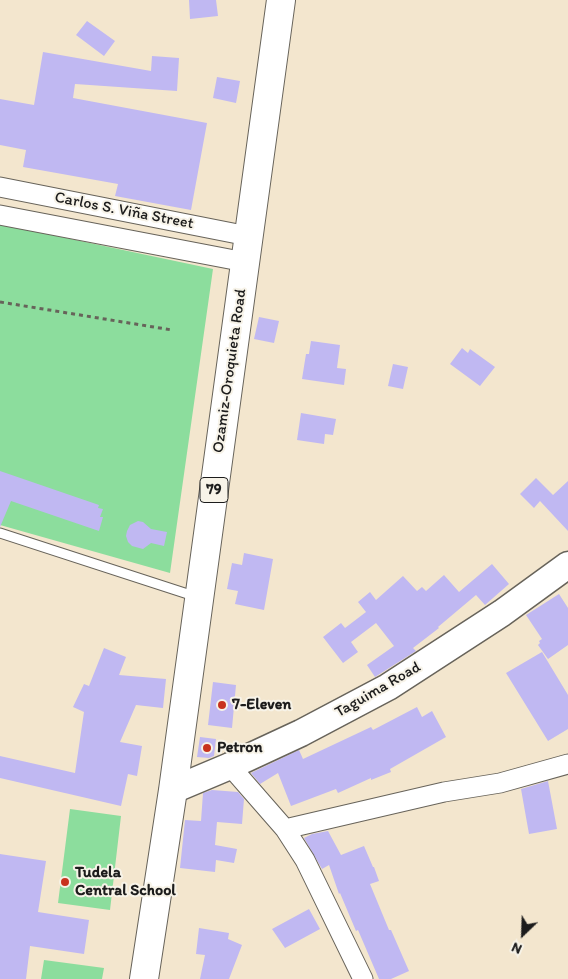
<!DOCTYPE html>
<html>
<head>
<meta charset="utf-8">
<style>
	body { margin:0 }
	#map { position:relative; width:568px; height:979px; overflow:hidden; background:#f3e6ce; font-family:Itim,sans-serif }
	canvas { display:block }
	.north { position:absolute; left:498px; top:909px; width:50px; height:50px; -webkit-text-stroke:4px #f7f3e8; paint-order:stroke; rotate:204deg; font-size:14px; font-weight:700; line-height:20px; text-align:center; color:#1c1c1c }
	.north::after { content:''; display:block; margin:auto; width:18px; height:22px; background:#1c1c1c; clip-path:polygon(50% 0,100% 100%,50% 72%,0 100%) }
</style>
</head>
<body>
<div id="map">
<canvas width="568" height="979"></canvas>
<div class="north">N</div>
</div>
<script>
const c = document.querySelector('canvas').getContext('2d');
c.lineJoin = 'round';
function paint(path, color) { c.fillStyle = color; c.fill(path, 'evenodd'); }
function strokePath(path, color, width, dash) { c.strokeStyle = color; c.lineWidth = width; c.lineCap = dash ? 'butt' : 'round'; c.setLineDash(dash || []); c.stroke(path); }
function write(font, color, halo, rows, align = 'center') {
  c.font = font + ' Itim,sans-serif'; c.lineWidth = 4; c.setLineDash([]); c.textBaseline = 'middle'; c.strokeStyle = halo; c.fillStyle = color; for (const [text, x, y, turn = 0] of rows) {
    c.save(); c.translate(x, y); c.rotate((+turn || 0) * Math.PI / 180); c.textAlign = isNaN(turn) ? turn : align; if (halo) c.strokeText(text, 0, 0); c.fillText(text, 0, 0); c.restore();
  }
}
const green = new Path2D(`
	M0,224l213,45 -43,304 -170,-48z
	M70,809l51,7 -11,94 -52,-7z
	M44,960l60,8 -2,11h-61z`);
const building = new Path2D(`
	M189,0h27l2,16 -28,3z
	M87,21l28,20 -11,15 -28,-21z
	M43,52l108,19 1,-15 27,2 -2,33 -102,-7 -2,14 134,25 -16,87 -76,-14 3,-12 -95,-17 3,-17 -26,-5v-46l34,6z
	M217,77l23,4 -4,22 -23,-5z
	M259,317l20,4 -5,22 -20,-4z
	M311,341l29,4 -3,23 9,1 -2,16 -42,-6 4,-25h3z
	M462,348l6,5 2,-4 25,18 -15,19 -30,-22z
	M393,364l15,3 -5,22 -15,-3z
	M301,413l35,6 -3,16 -8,-1 -1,10 -27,-4z
	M0,471l99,34 -1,3 5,1 -3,8h3l-4,14 -88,-30 -11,26z
	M536,478l17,17 15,-14v50l-28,-30 -6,7 -14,-14z
	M138,521l5,1 8,7 16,3 -3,14 -13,-3 -8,6 -11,-3 -4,-4 -2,-6 1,-5 3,-6z
	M244,553l29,6 -9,51 -29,-6 3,-13 -11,-2 5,-26 10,2z
	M492,564l17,20 -24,21 -9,-10 -38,32 1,1 -26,20 3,3 -41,26 -8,-12 27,-19 -18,-23 -25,19 7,10 -15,11 -20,-26 18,-14 4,5 21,-16 -8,-10 12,-10 6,8 27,-24 14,15 5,-4 4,4 18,-16 15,17z
	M559,594l9,14v37l-20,14 -10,-14 2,-2 -1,-2 3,-2 -16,-24z
	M104,648l22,9 -7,18 47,4 -3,29 -27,-3 -16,37 22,4 -5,30 -9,-2 -7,32 -121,-28v-22l75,17 9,-61 -11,-5 11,-23 5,2z
	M542,652l26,43v34l-20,12 -42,-68z
	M213,682l23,3 -4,43 -24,-3z
	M417,707l5,10 10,-6 14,26 -56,32 1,3 -20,8v-2l-33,15 -2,-4 -45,17 -13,-33 -18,11 -9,-11 48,-23 4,9 68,-32 2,3z
	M200,737l16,2 -2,17 -5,2 -12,-1z
	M548,781l9,48 -28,5 -8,-45z
	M212,790l26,2 6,7 -2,25 -25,-2 -2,23 22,4 -3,14 -18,-3 -1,12 -35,-4 5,-48 16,1 2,-28z
	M328,831l13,24 23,-9 9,21h1l5,14 -9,3 19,46h2l18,41 -18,8h-12l-21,-49 -2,1 -16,-38 -1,1 -10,-29 -7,4 -18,-31 8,-4z
	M0,854l46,7 -8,51 51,8 -5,34 -54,-8 -4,33h-26z
	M309,909l11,20 -35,19 -13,-19z
	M199,928l30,5 -1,6 14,6 -13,34h-29l5,-24 -9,-1z`);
const path = new Path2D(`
	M0,302l172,28`);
const lane = new Path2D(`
	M0,533l197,64`);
const street = new Path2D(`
	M0,187l248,49
	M0,215l245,47
	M230,766l55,63 20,31 58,119
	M285,829l159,-37 56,-9 68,-19`);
const secondary = new Path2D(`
	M173,790l57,-24 71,-33 87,-46 114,-74 66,-48`);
const highway = new Path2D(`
	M144,979l29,-189 108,-790`);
const markers = [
	[222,705,5,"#c8321e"],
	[207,748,5,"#c8321e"],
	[65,882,5,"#c8321e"]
];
const shields = [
	[214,490,28]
];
const shieldNames = [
	["79",214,490]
];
const streetNames = [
	["Carlos S. Viña Street",124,211,11],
	["Ozamiz-Oroquieta Road",230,371,-82],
	["Taguima Road",378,690,-30]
];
const poiNames = [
	["7-Eleven",232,705],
	["Petron",217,748],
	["Tudela",75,873],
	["Central School",75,891]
];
paint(green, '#8cdd9d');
paint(building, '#c0b8f2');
strokePath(lane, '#67635a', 11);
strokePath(street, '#67635a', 21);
strokePath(secondary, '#67635a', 29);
strokePath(highway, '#67635a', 30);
strokePath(path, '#67635a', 3, [4, 4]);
strokePath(lane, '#fff', 9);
strokePath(street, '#fff', 19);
strokePath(secondary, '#fff', 26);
strokePath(highway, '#fff', 28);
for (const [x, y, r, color] of markers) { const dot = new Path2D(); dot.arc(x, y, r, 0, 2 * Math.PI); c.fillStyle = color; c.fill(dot); strokePath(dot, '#f7f3e8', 2); }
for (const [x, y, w] of shields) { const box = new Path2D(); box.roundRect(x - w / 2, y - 12.5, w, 25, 4); c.fillStyle = '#f7f3e8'; c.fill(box); strokePath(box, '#1c1c1c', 1); }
write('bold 15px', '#1c1c1c', null, shieldNames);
write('16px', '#1c1c1c', '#f7f3e8', streetNames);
write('bold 16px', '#1c1c1c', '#f7f3e8', poiNames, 'left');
</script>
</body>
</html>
